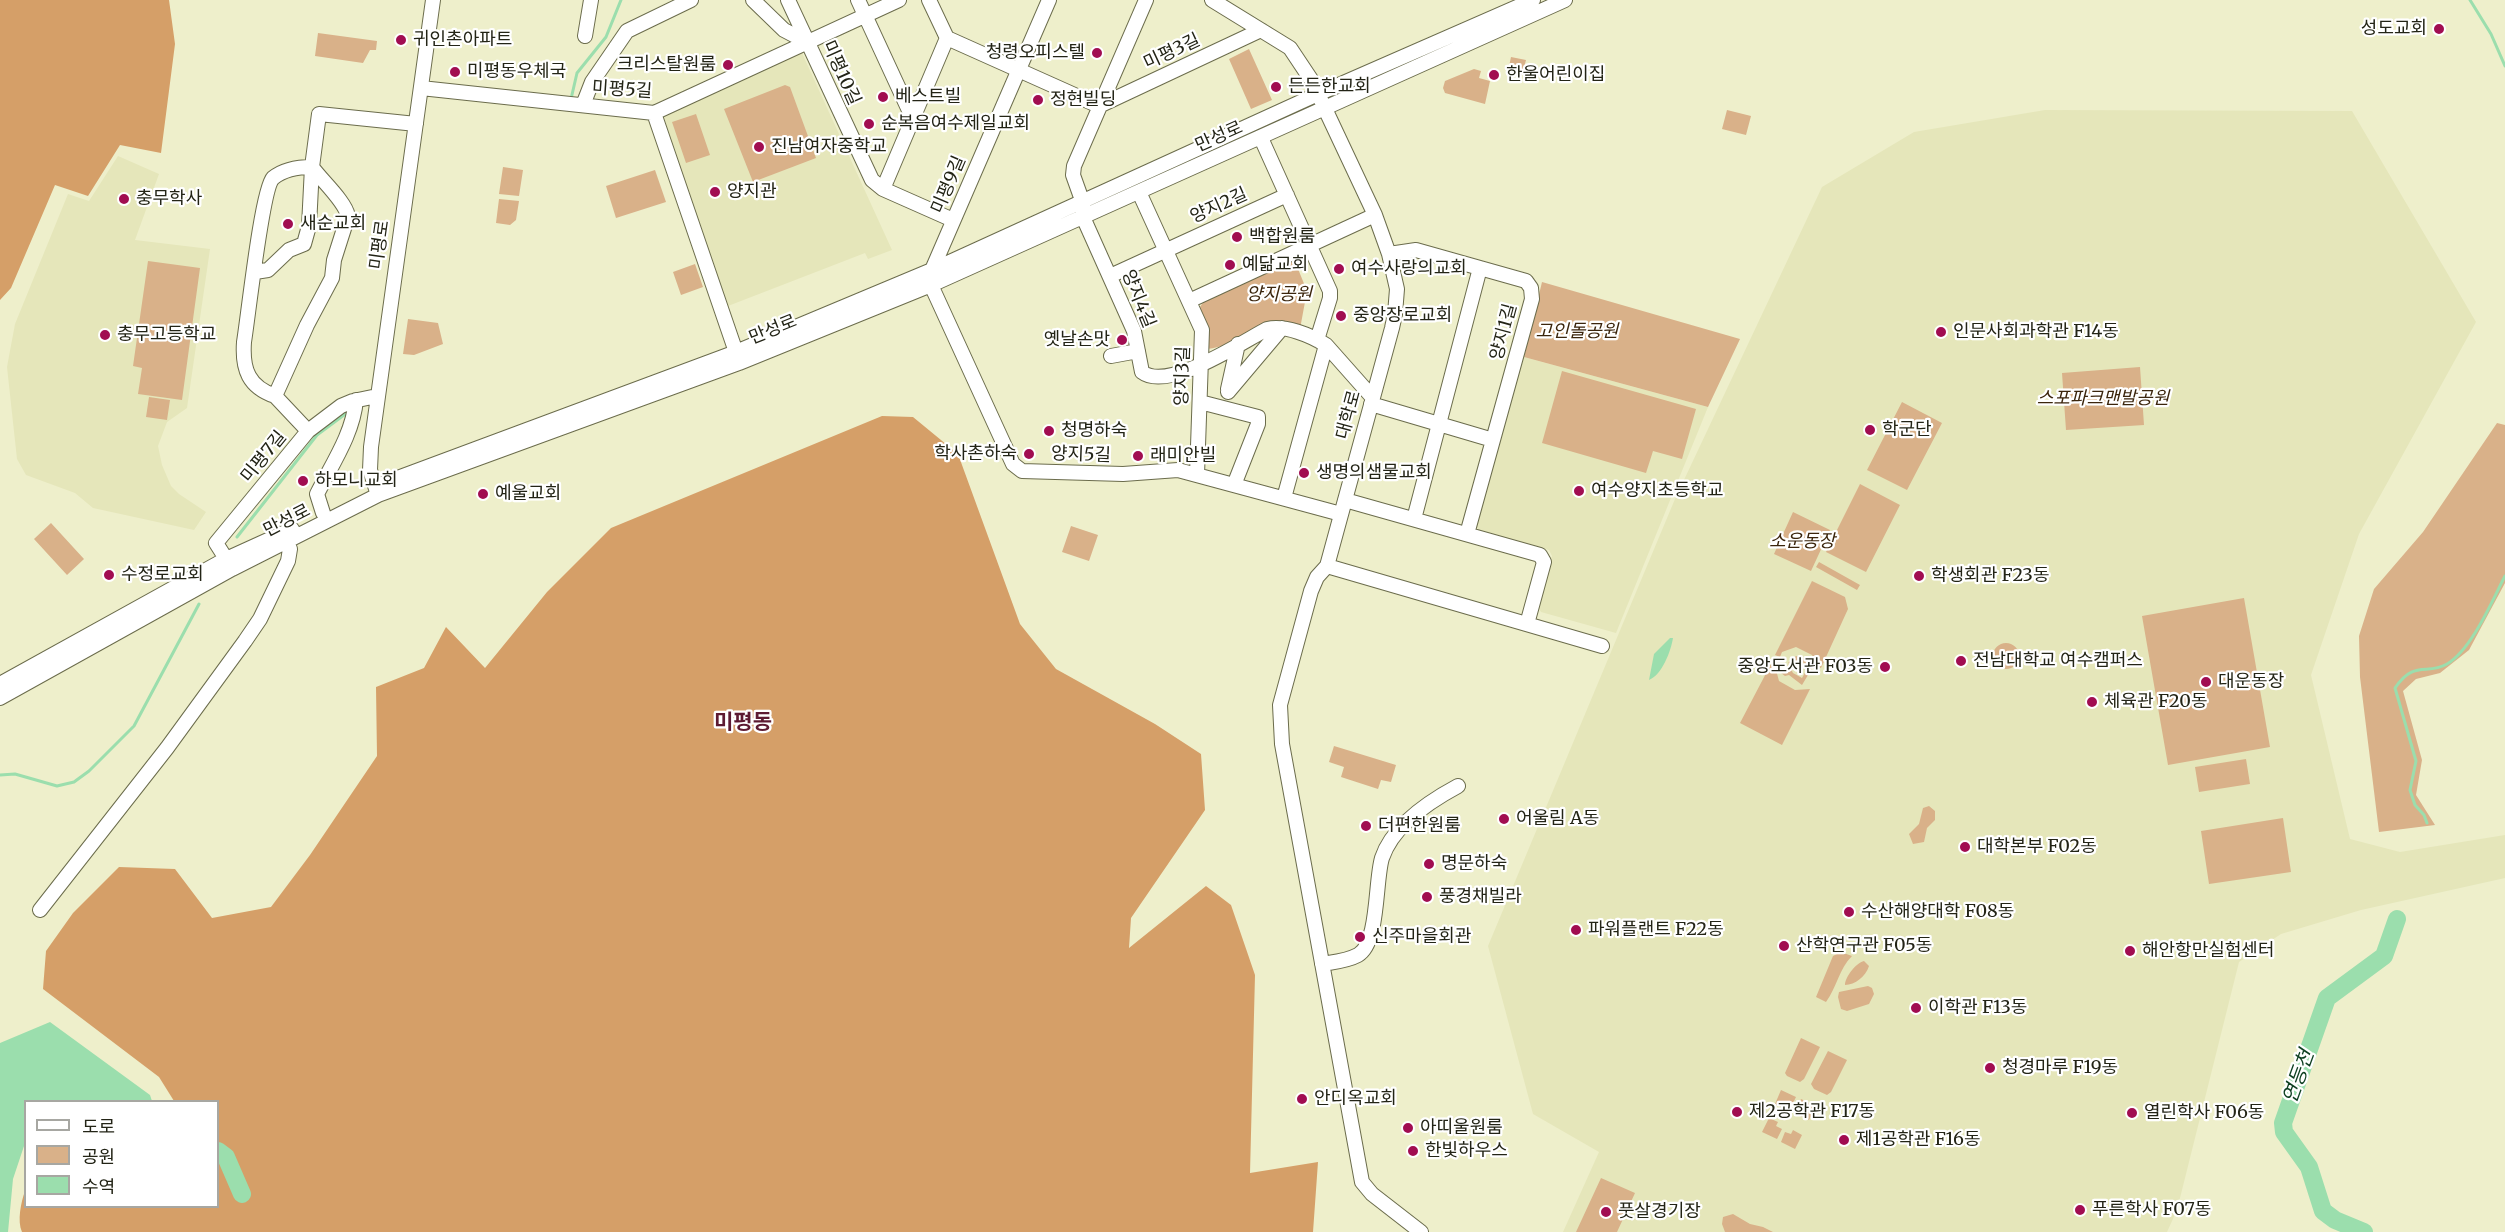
<!DOCTYPE html>
<html>
<head>
<meta charset="utf-8">
<style>
	body { margin:0 }
	#map { position:relative; width:2505px; height:1232px; overflow:hidden; background:#eeefcb; font-family:Merriweather,"Noto Sans KR",serif }
	canvas { display:block }
	.legend { position:absolute; left:24px; top:1100px; width:195px; height:108px; box-sizing:border-box; background:#fff; border:2px solid #a7a7a2; margin:0; padding:8px 10px; list-style:none; font-size:18px; color:#232416 }
	.legend li { display:flex; align-items:center; gap:12px; height:30px }
	.legend b { width:30px; border:2px solid #a7a7a2 }
</style>
</head>
<body>
<div id="map">
<canvas width="2505" height="1232"></canvas>
<ul class="legend">
<li><b style="height:8px;background:#fff"></b>도로</li>
<li><b style="height:16px;background:#d9b189"></b>공원</li>
<li><b style="height:16px;background:#9bdead"></b>수역</li>
</ul>
</div>
<script>
const c = document.querySelector('canvas').getContext('2d');
c.lineJoin = 'round';
function paint(path, color) { c.fillStyle = color; c.fill(path, 'evenodd'); }
function strokePath(path, color, width, dash) { c.strokeStyle = color; c.lineWidth = width; c.lineCap = dash ? 'butt' : 'round'; c.setLineDash(dash || []); c.stroke(path); }
function write(font, color, halo, rows, align = 'center') {
  c.font = font + ' Merriweather,"Noto Sans KR",serif'; c.lineWidth = 4.5; c.setLineDash([]); c.textBaseline = 'middle'; c.strokeStyle = halo; c.fillStyle = color; for (const [text, x, y, turn = 0] of rows) {
    c.save(); c.translate(x, y); c.rotate((+turn || 0) * Math.PI / 180); c.textAlign = isNaN(turn) ? turn : align; if (halo) c.strokeText(text, 0, 0); c.fillText(text, 0, 0); c.restore();
  }
}
const built = new Path2D(`
	M802,53l90,197 -24,9 -3,-6 -137,53 -67,-192z
	M2045,110l307,1 124,211 -117,212 -48,141 39,164 50,13 105,-17v43l-144,32 -80,24 -42,28 -62,248 -10,22h-604l36,-80 -66,-38 -45,-168 187,-447 147,-312 92,-55z
	M118,156l41,18 -24,66 75,9 -23,159 -20,14 -9,24 4,19 9,21 8,8 27,18 -12,18 -101,-22 -18,-15 -49,-18 -9,-16 -10,-92 8,-43 53,-130 21,7z
	M1524,357l184,50 -92,226 -75,-21 -3,-5 14,-51 -3,-6 -70,-19 -4,-8z`);
const green = new Path2D(`
	M318,33l59,8 -1,9h-6l-7,13 -48,-7z
	M1249,49l23,51 -21,9 -22,-50z
	M1511,57l15,3 -4,15 -14,-4z
	M1474,69l7,2 -2,7 11,3 -5,23 -40,-11 -2,-5 2,-7z
	M785,85l5,2 26,71 -63,24 -29,-73z
	M1727,110l24,6 -5,19 -24,-6z
	M696,114l14,41 -24,8 -14,-41z
	M503,167l20,3 -4,26 -20,-2z
	M655,170l11,32 -50,16 -10,-32z
	M499,199l20,2 -3,19 -6,5 -14,-2z
	M1294,259l13,32 -7,38c-47,-20 -53,17 -93,20l2,-16 -9,-26 4,-6z
	M148,261l52,7 -18,132 -44,-6 4,-26 -9,-2z
	M695,264l8,23 -22,8 -8,-23z
	M1542,282l198,57 -32,68 -184,-50z
	M408,319l30,4 5,21 -29,11 -11,-1z
	M2140,367l4,58 -78,5 -4,-57z
	M1562,371l134,38 -14,50 -29,-8 -7,22 -104,-30z
	M149,397l21,3 -3,20 -21,-3z
	M1902,402l40,21 -35,67 -40,-20z
	M2497,423l8,2v158l-36,67 -29,23 -24,6 -13,12 19,69 -6,35 19,30 -56,7 -19,-155 -1,-41 15,-47 49,-57z
	M1860,484l40,21 -34,67 -40,-20z
	M1793,512l37,18 -19,41 -37,-17z
	M51,523l33,36 -17,16 -33,-36z
	M1071,526l27,9 -9,26 -27,-9z
	M1819,562l41,23 -3,5 -41,-23z
	M1812,581l33,16 3,12 -27,59 -3,-1 -6,-12 -16,-8 -14,5 -2,5 -5,-2z
	M2244,598l26,149 -102,18 -26,-149z
	M1993 656a13 13 0 1 1 26 0a13 13 0 1 1-26 0Z
	M1796,656l10,3 3,6 2,-2 3,2 -12,20 -13,-10 -4,1 -4,-3 6,-2 1,-7 5,9 9,5 4,-7 -2,-8 -6,-3 -7,4 -3,-1z
	M1773,660l5,2 -3,4 4,15 16,9 15,-1 -28,56 -42,-22z
	M1334,746l62,19 -5,17 -10,-2 -3,9 -37,-12 3,-10 -15,-5z
	M2246,759l4,25 -51,8 -4,-25z
	M1929,806l6,5v9l-8,8 -3,14 -11,2 -4,-10 10,-10 4,-16z
	M2283,818l8,54 -82,12 -8,-53z
	M1841,952l11,4c-13,13 -15,31 -26,46l-10,-5 17,-41z
	M1864,961l5,5c-3,10 -14,19 -24,19 0,-8 11,-22 19,-24z
	M1868,986l4,2 2,6 -5,10 -22,7 -6,-2 -3,-12 1,-5z
	M1801,1038l19,9 -16,32 -4,3 -13,-6 -2,-3z
	M1828,1051l19,9 -16,32 -4,3 -13,-6 -3,-5z
	M1781,1090l15,7 -5,10 -5,-3 -2,4 -9,-4z
	M1801,1099l15,7 -7,14 -9,-4 2,-4 -5,-3z
	M1769,1118l9,4 -2,4 6,3 -5,10 -15,-7z
	M1793,1130l9,5 -7,14 -14,-7 4,-10 6,2z
	M1601,1178l34,15 -18,39h-41z
	M1733,1214l17,10 13,3 10,5h-48l-3,-8 1,-7z`);
const forest = new Path2D(`
	M0,0h169l6,44 -14,109 -41,-8 -32,51 -33,-11 -44,103 -11,12z
	M882,416l31,1 45,37 62,170 36,45 99,55 46,30 4,56 -74,108 -2,30 77,-62 25,19 24,70 -5,198 68,-11 -5,70h-1291c-5,-11 -1,-30 3,-41l1,15h192v-104l-44,-1 -15,-24 -116,-88 3,-38 27,-38 46,-46 56,2 37,49 59,-11 39,-52 67,-99 -1,-69 48,-19 22,-41 39,41 62,-76 64,-64z`);
const water = new Path2D(`
	M1673,638c-2,13 -11,37 -24,42l5,-26 16,-16z
	M50,1022l100,73 2,6 -126,1 -1,41 -12,36 -5,53h-8v-189z`);
const stream = new Path2D(`
	M2470,0l21,34 14,32
	M571,99l6,-26 29,-36 15,-37
	M237,537l80,-102 31,-23
	M0,775l15,-1 42,12 17,-4 15,-11 45,-45 65,-122
	M2427,823l-3,-8 -9,-10 -5,-15 6,-29 -21,-73c20,-29 31,-12 52,-24 25,-15 45,-63 58,-88`);
const river = new Path2D(`
	M218,1151l8,6 16,37
	M2364,1232l-29,-12 -12,-9 -14,-44 -25,-35 -1,-9 44,-125 57,-42 13,-37`);
const minor = new Path2D(`
	M753,0l31,30 23,12
	M788,0l84,180 11,9 70,31
	M858,0l55,119
	M929,0l18,38 152,68
	M1049,0l-117,270 -1,15 82,179 9,7 101,3 55,-4 163,44
	M1146,0l-72,166 -1,9 10,28v14l51,114 8,41c26,20 100,-30 125,-43 19,-4 43,6 59,16l47,53
	M1212,0l78,48 22,33 63,134 14,39 8,35 -2,25 -3,14 -65,238 -10,11 -6,14 -31,114 2,39 80,438 10,12 49,38
	M585,36l6,-36
	M421,88l233,25 245,-113
	M583,105l9,-23 35,-51 64,-31
	M1099,106l162,-76
	M654,113l84,245
	M1261,138l69,153v7l-13,42
	M883,189l64,-151
	M1139,192l63,138 -5,145
	M1389,254l27,-4 110,31 5,7 1,11 -65,235
	M255,272l13,-2 21,-20 15,-6 5,-18 3,-59c-13,0 -28,2 -39,11 -11,11 -25,140 -29,164 -2,28 5,45 31,54
	M1110,276l177,-81
	M1189,301l186,-86
	M1111,356l27,-5
	M1228,389l10,-45
	M1228,392l54,-64
	M1200,402l58,15v7l-24,61
	M1371,404l122,36
	M308,431l-33,-35 32,-71 25,-47 2,-18 14,-44c-3,-15 -26,-35 -36,-49l7,-53 97,10
	M384,483l352,-131 196,-82 386,-176 215,-94
	M378,495l-8,-25 1,-23 62,-447
	M1284,498l42,-153
	M1345,500l195,55 4,7 -17,62
	M323,513l-6,-19c15,-30 36,-60 39,-94
	M1414,519l66,-251
	M230,565l-14,-22 92,-112 33,-25 12,-5 24,-5
	M1327,566l275,80
	M0,684l226,-125 66,-30
	M0,698l232,-129 146,-74 361,-132 192,-78 634,-285
	M40,910l127,-162 78,-107 15,-22 28,-58 2,-12 -7,-14
	M1322,964c12,-2 25,-3 36,-9 21,-12 17,-74 24,-97 11,-33 48,-57 76,-72`);
const markers = [
	[2439,29,6,"#a10d51"],
	[401,40,6,"#a10d51"],
	[1097,53,6,"#a10d51"],
	[728,65,6,"#a10d51"],
	[455,72,6,"#a10d51"],
	[1494,75,6,"#a10d51"],
	[1276,87,6,"#a10d51"],
	[883,97,6,"#a10d51"],
	[1038,100,6,"#a10d51"],
	[869,124,6,"#a10d51"],
	[759,147,6,"#a10d51"],
	[715,192,6,"#a10d51"],
	[124,199,6,"#a10d51"],
	[288,224,6,"#a10d51"],
	[1237,237,6,"#a10d51"],
	[1230,265,6,"#a10d51"],
	[1339,269,6,"#a10d51"],
	[1341,316,6,"#a10d51"],
	[1941,332,6,"#a10d51"],
	[105,335,6,"#a10d51"],
	[1122,340,6,"#a10d51"],
	[1870,430,6,"#a10d51"],
	[1049,431,6,"#a10d51"],
	[1029,454,6,"#a10d51"],
	[1138,456,6,"#a10d51"],
	[1304,473,6,"#a10d51"],
	[303,481,6,"#a10d51"],
	[1579,491,6,"#a10d51"],
	[483,494,6,"#a10d51"],
	[109,575,6,"#a10d51"],
	[1919,576,6,"#a10d51"],
	[1961,661,6,"#a10d51"],
	[1885,667,6,"#a10d51"],
	[2206,682,6,"#a10d51"],
	[2092,702,6,"#a10d51"],
	[1504,819,6,"#a10d51"],
	[1366,826,6,"#a10d51"],
	[1965,847,6,"#a10d51"],
	[1429,864,6,"#a10d51"],
	[1427,897,6,"#a10d51"],
	[1849,912,6,"#a10d51"],
	[1576,930,6,"#a10d51"],
	[1360,937,6,"#a10d51"],
	[1784,946,6,"#a10d51"],
	[2130,951,6,"#a10d51"],
	[1916,1008,6,"#a10d51"],
	[1990,1068,6,"#a10d51"],
	[1302,1099,6,"#a10d51"],
	[1737,1112,6,"#a10d51"],
	[2132,1113,6,"#a10d51"],
	[1408,1128,6,"#a10d51"],
	[1844,1140,6,"#a10d51"],
	[1413,1151,6,"#a10d51"],
	[2080,1210,6,"#a10d51"],
	[1606,1212,6,"#a10d51"]
];
const poiNames = [
	["성도교회",2427,29,"right"],
	["귀인촌아파트",413,40],
	["청령오피스텔",1085,53,"right"],
	["크리스탈원룸",716,65,"right"],
	["미평동우체국",467,72],
	["한울어린이집",1506,75],
	["든든한교회",1288,87],
	["베스트빌",895,97],
	["정현빌딩",1050,100],
	["순복음여수제일교회",881,124],
	["진남여자중학교",771,147],
	["양지관",727,192],
	["충무학사",136,199],
	["새순교회",300,224],
	["백합원룸",1249,237],
	["예닮교회",1242,265],
	["여수사랑의교회",1351,269],
	["중앙장로교회",1353,316],
	["인문사회과학관 F14동",1953,332],
	["충무고등학교",117,335],
	["옛날손맛",1110,340,"right"],
	["학군단",1882,430],
	["청명하숙",1061,431],
	["학사촌하숙",1017,454,"right"],
	["래미안빌",1150,456],
	["생명의샘물교회",1316,473],
	["하모니교회",315,481],
	["여수양지초등학교",1591,491],
	["예울교회",495,494],
	["수정로교회",121,575],
	["학생회관 F23동",1931,576],
	["전남대학교 여수캠퍼스",1973,661],
	["중앙도서관 F03동",1873,667,"right"],
	["대운동장",2218,682],
	["체육관 F20동",2104,702],
	["어울림 A동",1516,819],
	["더편한원룸",1378,826],
	["대학본부 F02동",1977,847],
	["명문하숙",1441,864],
	["풍경채빌라",1439,897],
	["수산해양대학 F08동",1861,912],
	["파워플랜트 F22동",1588,930],
	["신주마을회관",1372,937],
	["산학연구관 F05동",1796,946],
	["해안항만실험센터",2142,951],
	["이학관 F13동",1928,1008],
	["청경마루 F19동",2002,1068],
	["안디옥교회",1314,1099],
	["제2공학관 F17동",1749,1112],
	["열린학사 F06동",2144,1113],
	["아띠울원룸",1420,1128],
	["제1공학관 F16동",1856,1140],
	["한빛하우스",1425,1151],
	["푸른학사 F07동",2092,1210],
	["풋살경기장",1618,1212]
];
const streetNames = [
	["미평3길",1172,52,-25],
	["미평10길",841,73,66],
	["미평5길",622,90,4],
	["만성로",1219,137,-24],
	["미평9길",949,185,-67],
	["양지2길",1219,206,-24],
	["미평로",380,245,-82],
	["양지4길",1138,299,68],
	["만성로",773,330,-22],
	["양지1길",1504,332,-75],
	["양지3길",1183,376,-88],
	["대학로",1349,415,-75],
	["양지5길",1081,455,2],
	["미평7길",264,457,-51],
	["만성로",287,521,-27]
];
const parkNames = [
	["양지공원",1279,295],
	["고인돌공원",1577,332],
	["스포파크맨발공원",2103,399],
	["소운동장",1802,542]
];
const waterNames = [
	["연등천",2299,1077,-70]
];
const quarterNames = [
	["미평동",743,723]
];
paint(built, '#e5e6ba');
paint(green, '#d9b189');
paint(forest, '#d59f68');
paint(water, '#9bdead');
strokePath(stream, '#9bdead', 3);
strokePath(river, '#9bdead', 18);
strokePath(minor, '#6b6c4c', 16);
strokePath(minor, '#fff', 14);
for (const [x, y, r, color] of markers) { const dot = new Path2D(); dot.arc(x, y, r, 0, 2 * Math.PI); c.fillStyle = color; c.fill(dot); strokePath(dot, '#fff', 2); }
write('18px', '#232416', '#fff', poiNames, 'left');
write('18px', '#232416', '#fff', streetNames);
write('italic 18px', '#3b250c', '#fff', parkNames);
write('italic 20px', '#0d3f20', '#fff', waterNames);
write('bold 21px', '#5d1a32', '#fff', quarterNames);
</script>
</body>
</html>
